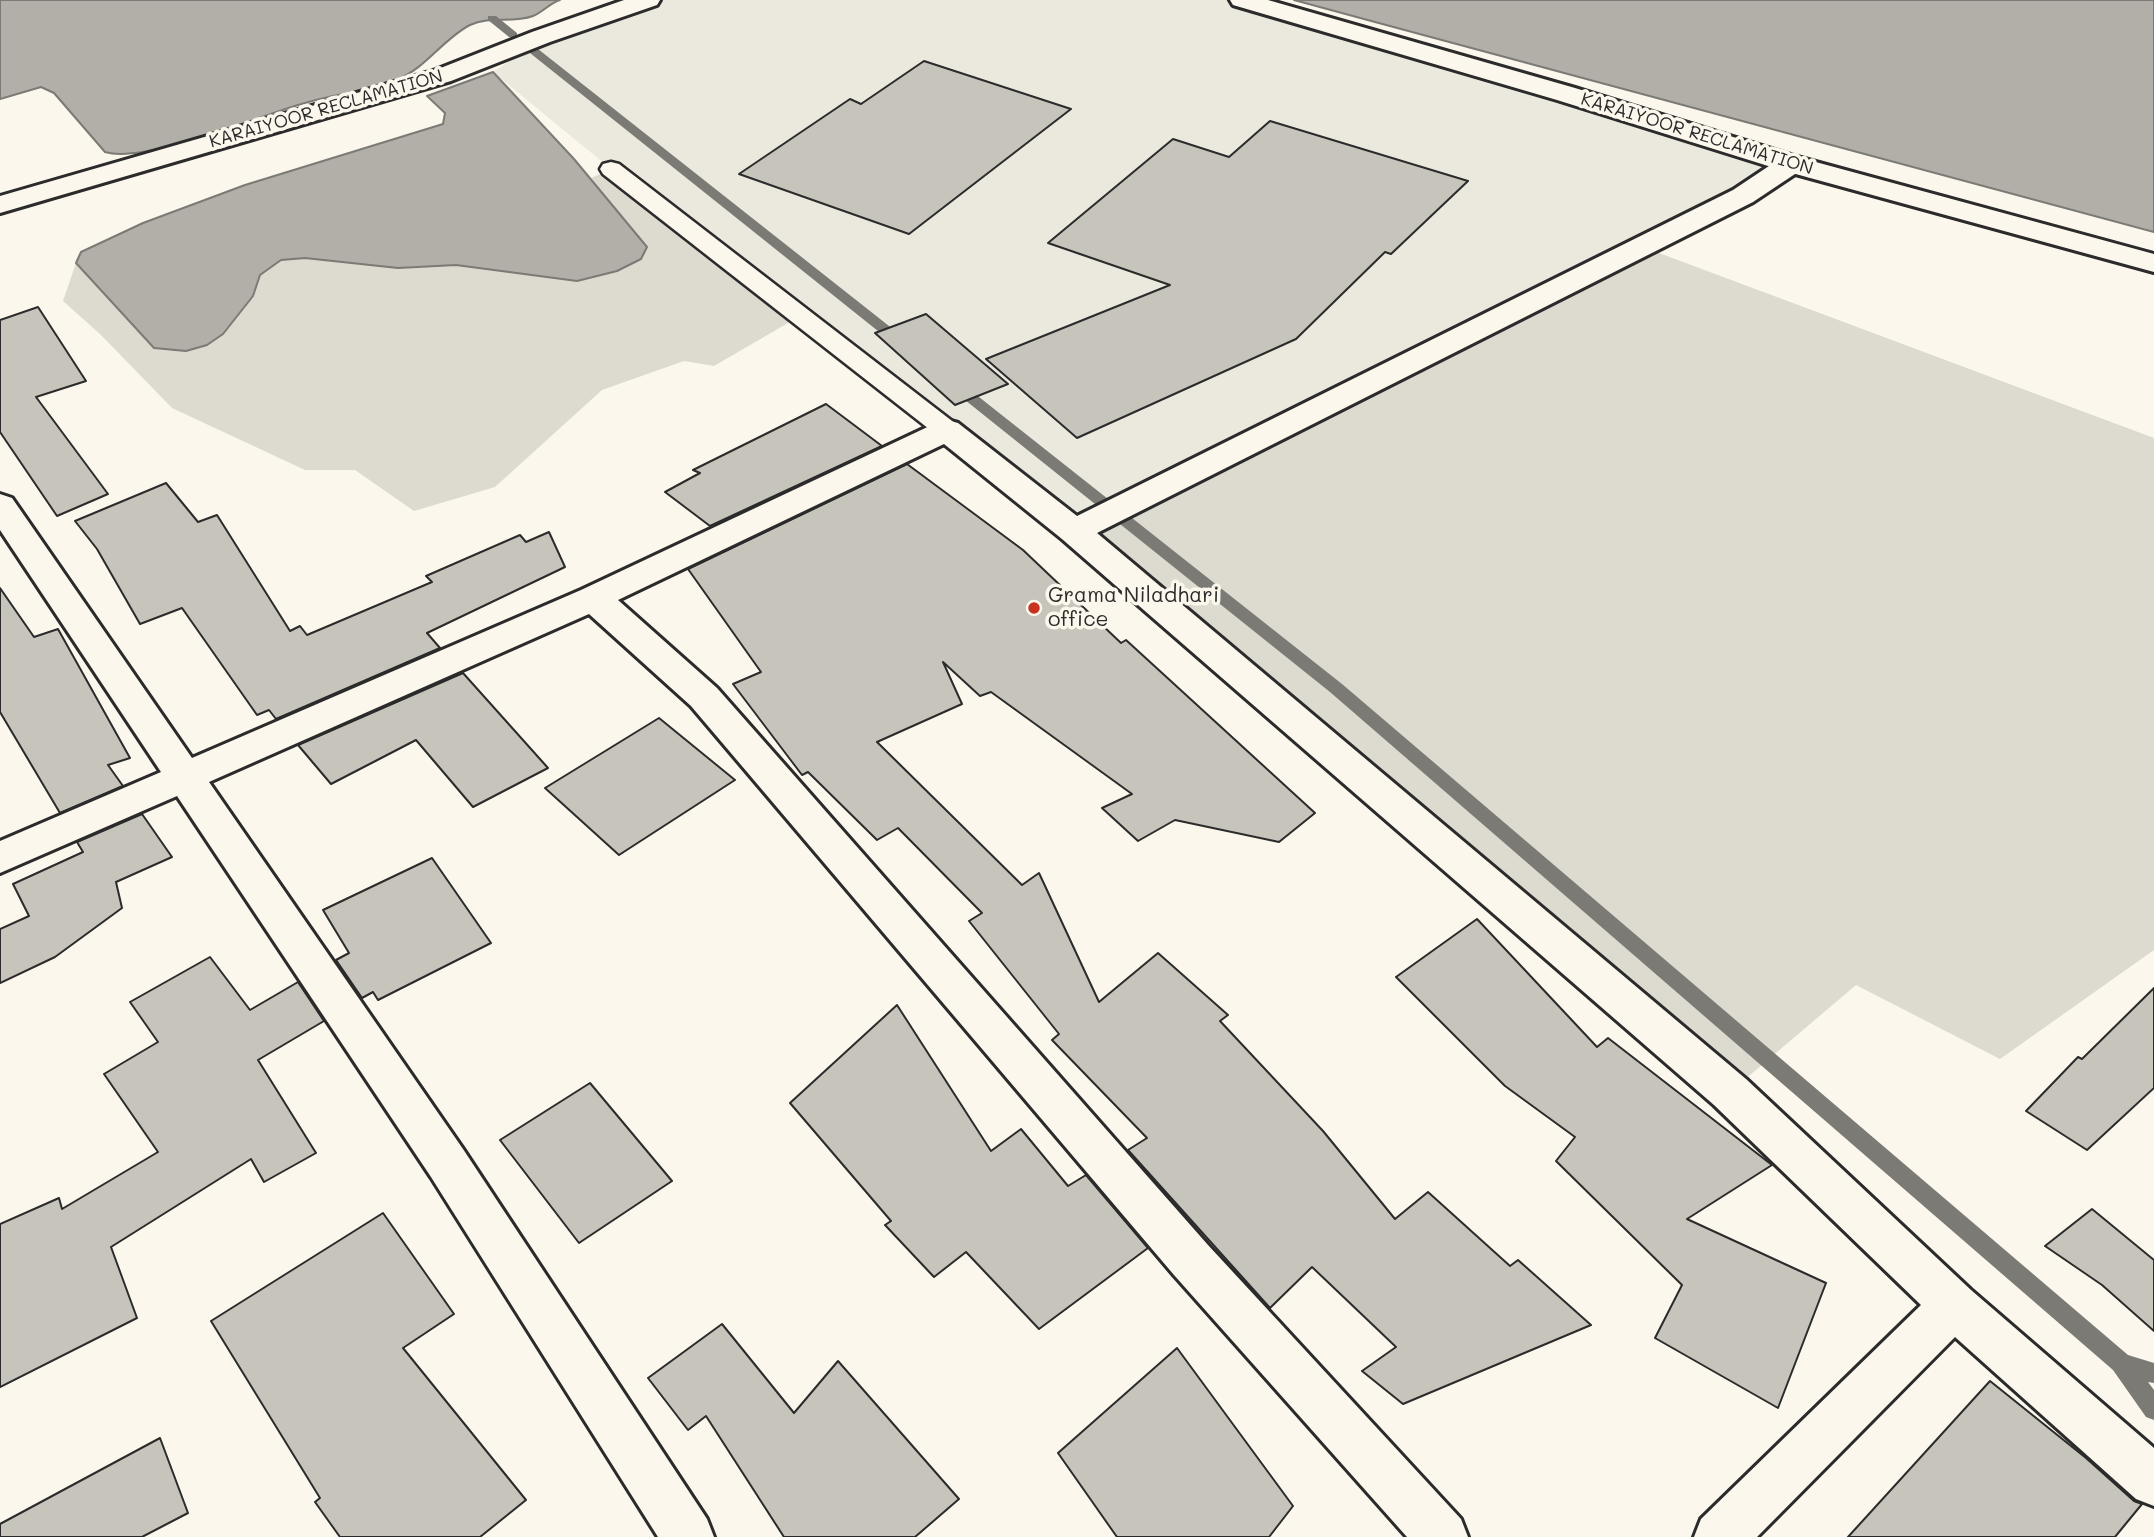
<!DOCTYPE html>
<html>
<head>
<meta charset="utf-8">
<style>
	body { margin:0 }
	canvas { display:block; background:#fbf7ec }
</style>
</head>
<body>
<canvas width="2154" height="1537"></canvas>
<script>
const c = document.querySelector('canvas').getContext('2d');
c.lineJoin = 'round';
function paint(path, color) { c.fillStyle = color; c.fill(path, 'evenodd'); }
function strokePath(path, color, width, dash) { c.strokeStyle = color; c.lineWidth = width; c.lineCap = dash ? 'butt' : 'round'; c.setLineDash(dash || []); c.stroke(path); }
function write(font, color, halo, rows, align = 'center') {
  c.font = font + ' Mali,sans-serif'; c.lineWidth = 7; c.setLineDash([]); c.textBaseline = 'middle'; c.strokeStyle = halo; c.fillStyle = color; for (const [text, x, y, turn = 0] of rows) {
    c.save(); c.translate(x, y); c.rotate((+turn || 0) * Math.PI / 180); c.textAlign = isNaN(turn) ? turn : align; if (halo) c.strokeText(text, 0, 0); c.fillText(text, 0, 0); c.restore();
  }
}
const built = new Path2D(`
	M632,0h629l534,160 -721,371 -463,-362 -118,-97 77,-51z`);
const green = new Path2D(`
	M611,169l189,147 -86,50 -30,-5 -82,29 -107,97 -81,24 -59,-41h-50l-133,-62 -71,-73 -38,-34 13,-38 78,84 99,-51 7,-21 21,-15 24,-2 93,10 58,-3 71,10 120,-27 -56,-70z
	M1643,247l511,191v512l-154,109 -144,-74 -126,107 -656,-561z`);
const water = new Path2D(`
	M0,0h560c-10,3 -17,12 -27,16 -21,8 -43,-1 -63,9 -27,14 -44,43 -72,54 -30,12 -63,15 -93,24 -47,13 -159,61 -200,49l-51,-59 -13,-6 -41,12z
	M1294,0h860v232l-779,-210z
	M493,72l81,87 73,88 -6,12 -24,12 -40,10 -121,-16 -58,3 -93,-10 -24,2 -21,15 -7,21 -30,38 -16,11 -21,6 -32,-3 -78,-85 5,-11 62,-29 102,-38 198,-61 2,-11 -18,-17z`);
const stream = new Path2D(`
	M488,16h8l21,17v4h-8l-21,-17z
	M530,49h8l370,292v6h-10l-368,-294z
	M955,381l5,1 382,302 786,671 26,8v20l-6,-1 6,8v30l-8,-3 -33,-47 -783,-678 -380,-304 -2,-3z`);
const building = new Path2D(`
	M924,61l147,48 -162,125 -170,-60 111,-75 11,5z
	M1270,121l198,60 -77,73 -6,-2 -89,87 -219,99 -91,-79 184,-74 -122,-42 125,-104 56,18z
	M38,307l48,74 -50,16 72,97 -51,22 -57,-84v-112z
	M926,314l82,70 -53,21 -80,-72z
	M826,404l56,42 -172,80 -45,-34 35,-19 -7,-3z
	M907,464l116,86 98,93 5,-3 189,173 -36,29 -104,-22 -37,21 -36,-33 30,-14 -141,-102 -11,4 -37,-34 19,42 -85,38 145,143 17,-12 60,129 59,-49 70,62 -8,6 103,110 72,88 33,-27 82,74 8,-6 73,65 -188,79 -41,-33 34,-24 -84,-80 -42,41 -142,-158 19,-12 -95,-98 7,-6 -90,-113 13,-8 -84,-85 -21,12 -69,-68 -6,3 -69,-91 28,-12 -73,-103z
	M166,483l32,39 19,-7 73,116 10,-5 7,9 125,-53 -6,-6 94,-41 6,7 23,-10 16,35 -138,66 13,15 -164,71 -7,-9 -12,5 -75,-107 -42,16 -43,-75 -22,-28z
	M0,588l34,49 24,-8 72,129 -22,7 15,21 -63,27 -60,-101z
	M463,673l85,95 -75,39 -57,-67 -85,44 -33,-39z
	M659,718l76,62 -116,75 -74,-67z
	M142,814l30,43 -56,25 6,26 -67,49 -55,26v-54l29,-13 -16,-32 70,-32 -6,-10z
	M432,858l59,85 -113,57 -5,-8 -11,6 -26,-38 13,-7 -26,-43z
	M1477,919l120,128 11,-9 164,127 -85,54 139,64 -48,125 -123,-70 27,-53 -126,-124 19,-24 -70,-51 -109,-109z
	M210,957l40,53 48,-28 26,39 -66,39 58,93 -52,29 -13,-23 -140,88 26,71 -137,69v-163l59,-26 3,11 96,-57 -54,-78 54,-32 -28,-40z
	M2154,988v100l-67,62 -61,-39 52,-54 4,2z
	M897,1005l94,146 30,-22 47,57 18,-11 62,73 -109,81 -73,-77 -32,25 -49,-52 6,-4 -101,-118z
	M590,1083l82,98 -93,62 -79,-103z
	M2092,1209l62,51v71l-52,-46 -57,-39z
	M383,1213l71,101 -51,34 123,152 -46,37h-140l-25,-35 5,-4 -109,-177z
	M722,1324l72,89 44,-52 121,138 -44,38h-131l-78,-121 -18,14 -40,-52z
	M1177,1348l116,158 -24,31h-152l-59,-84z
	M1990,1381l96,77 48,43 8,3 -27,33h-267z
	M160,1438l28,75 -46,24h-142v-13z`);
const lane = new Path2D(`
	M611,162l8,2 337,260 4,6 -4,6 -9,2 -9,-2 -335,-262 -3,-5 3,-5z`);
const street = new Path2D(`
	M1791,156l10,2 4,6 -4,6 -48,32 -656,331 649,546 225,211 183,158v58l-18,-7 -181,-162 -198,200h-63l7,-18 220,-214 -207,-200 -652,-566 -118,-95 -326,156 99,88 491,557 253,274 7,18h-61l-233,-262 -483,-569 -102,-92 -380,168 254,367 244,370 7,18h-56l-227,-360 -254,-381 -177,77v-32l161,-69 -161,-242v-36l12,4 180,260 389,-168 355,-167 11,-3 11,3 119,93 656,-326 48,-32z`);
const secondary = new Path2D(`
	M624,0h36l-3,5 -107,37 -99,39 -451,132v-17l433,-125 99,-39z
	M1230,0h38l307,88 226,70 353,96v18l-373,-102 -224,-70 -324,-95z`);
const markers = [
	[1034,608,7,"#c8321e"]
];
const farStreetnames = [
	["KARAIYOOR RECLAMATION",326,109,-16],
	["KARAIYOOR RECLAMATION",1697,134,17]
];
const poiNames = [
	["Grama Niladhari",1048,596],
	["office",1048,620]
];
paint(built, '#ebe8de');
paint(green, '#dddad0');
paint(water, '#b1afa7');
strokePath(water, '#7b7a75', 2);
paint(stream, '#7b7a75');
paint(building, '#c7c4bc');
strokePath(building, '#2b2b2b', 2);
strokePath(lane, '#2b2b2b', 5);
strokePath(street, '#2b2b2b', 6);
strokePath(secondary, '#2b2b2b', 6);
paint(lane, '#fbf7ec');
paint(street, '#fbf7ec');
paint(secondary, '#fbf7ec');
for (const [x, y, r, color] of markers) { const dot = new Path2D(); dot.arc(x, y, r, 0, 2 * Math.PI); c.fillStyle = color; c.fill(dot); strokePath(dot, '#fbf7ec', 2.5); }
write('18px', '#2b2b2b', '#fbf7ec', farStreetnames);
write('21px', '#2b2b2b', '#fbf7ec', poiNames, 'left');
</script>
</body>
</html>
